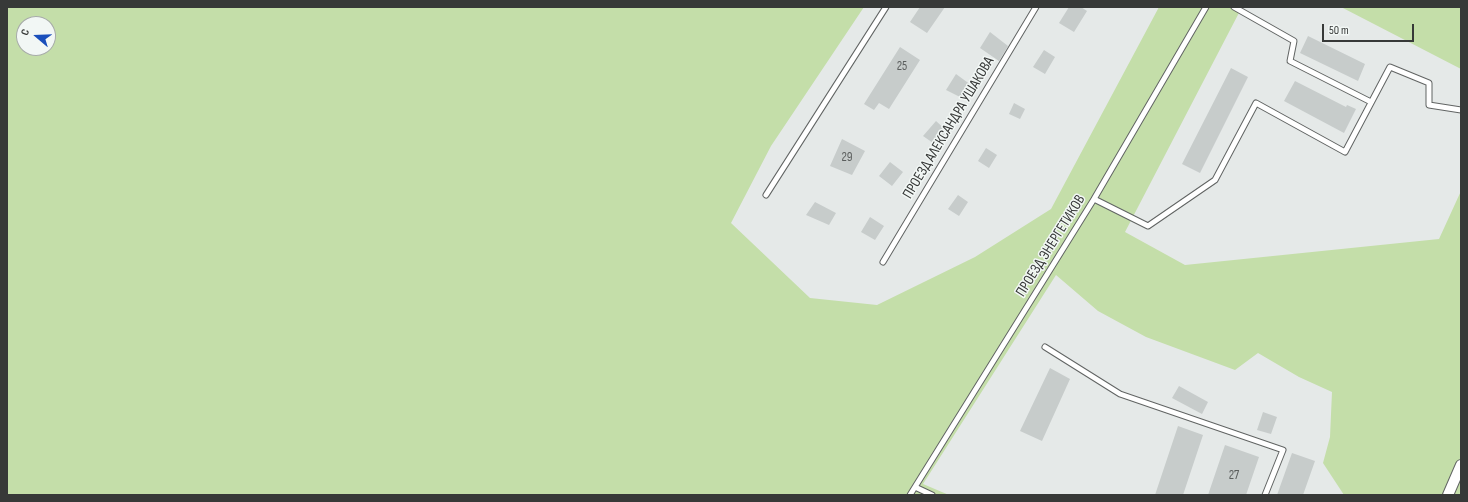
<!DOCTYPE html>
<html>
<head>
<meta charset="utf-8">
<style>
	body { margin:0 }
	#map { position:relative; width:1468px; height:502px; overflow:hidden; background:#e5e9e8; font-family:"Sofia Sans Condensed",sans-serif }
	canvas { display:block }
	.frame { position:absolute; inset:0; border:8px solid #373938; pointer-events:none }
	.north { position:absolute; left:16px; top:16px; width:40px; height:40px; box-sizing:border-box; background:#f2f7f5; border:1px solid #a7aba9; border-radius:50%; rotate:289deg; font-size:11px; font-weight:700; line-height:16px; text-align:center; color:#373938 }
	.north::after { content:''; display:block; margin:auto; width:14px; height:18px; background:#1a4fbb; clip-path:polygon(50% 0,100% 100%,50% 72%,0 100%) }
	.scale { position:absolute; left:1322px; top:24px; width:92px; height:18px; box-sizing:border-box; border:2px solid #373938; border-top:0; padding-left:5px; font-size:12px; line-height:14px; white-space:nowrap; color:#373938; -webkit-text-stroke:3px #f2f7f5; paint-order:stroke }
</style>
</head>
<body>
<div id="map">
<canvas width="1468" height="502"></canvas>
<div class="frame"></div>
<div class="north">С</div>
<div class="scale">50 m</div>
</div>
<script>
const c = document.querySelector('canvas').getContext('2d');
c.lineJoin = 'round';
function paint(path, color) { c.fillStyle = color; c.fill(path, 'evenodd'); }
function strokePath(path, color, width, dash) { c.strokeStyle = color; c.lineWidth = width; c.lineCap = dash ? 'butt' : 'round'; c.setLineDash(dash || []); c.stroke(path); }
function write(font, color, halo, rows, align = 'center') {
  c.font = font + ' "Sofia Sans Condensed",sans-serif'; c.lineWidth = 3; c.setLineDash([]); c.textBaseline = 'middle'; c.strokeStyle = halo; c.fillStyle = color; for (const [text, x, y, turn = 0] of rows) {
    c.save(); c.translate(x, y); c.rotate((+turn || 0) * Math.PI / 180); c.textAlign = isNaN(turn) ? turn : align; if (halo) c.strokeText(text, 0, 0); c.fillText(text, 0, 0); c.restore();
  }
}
const green = new Path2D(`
	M7,7h857l-93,139 -40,77 79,75 67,7 98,-48 76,-48 108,-202h83l-117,225 60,33 254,-26 22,-48v304h-117l-21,-32 7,-26 2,-45 -33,-15 -41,-24 -23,17 -89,-33 -48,-26 -42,-36 -133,209 26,11h-942zM24,24h24v24h-24z
	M1341,7h120v62z`);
const building = new Path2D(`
	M920,7h25l-18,26 -17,-11z
	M1069,7h12l6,4 -13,21 -15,-9z
	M990,32l18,14 -9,15 -19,-13z
	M1308,36l57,28 -7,17 -58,-28z
	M900,47l20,13 -31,49 -10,-6 -5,7 -10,-6z
	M1044,50l11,7 -10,17 -12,-7z
	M1231,68l17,9 -48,96 -18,-9z
	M956,74l15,11 -9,13 -16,-8z
	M1295,81l51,26 1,-2 9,4 -12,24 -60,-32z
	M1014,103l11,6 -5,10 -11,-5z
	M936,121l11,10 -11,14 -13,-9z
	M842,139l23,12 -13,24 -22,-9z
	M986,148l11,7 -8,13 -11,-7z
	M890,162l13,10 -11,14 -13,-10z
	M958,195l10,7 -9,14 -11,-7z
	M815,202l21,11 -7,12 -23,-10z
	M870,217l14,9 -9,14 -14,-8z
	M1050,368l20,11 -28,62 -22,-10z
	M1179,386l29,16 -6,12 -30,-16z
	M1263,412l14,5 -6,17 -14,-4z
	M1178,426l25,9 -20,60h-28z
	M1225,445l34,12 -13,38h-38z
	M1292,453l23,8 -12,34h-26z`);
const service = new Path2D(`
	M1234,7l60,34 -4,20 81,41
	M766,195l120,-188
	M1094,199l54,27 67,-46 41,-77 89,49 45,-85 39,16v22l32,5
	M883,262l153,-255
	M1045,347l75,47 163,56 -18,45
	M915,487l17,8
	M910,495l184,-296 112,-192`);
const minor = new Path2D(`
	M1448,495l13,-30`);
const numberNames = [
	["25",902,67],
	["29",847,158],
	["27",1234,476]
];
const streetNames = [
	["ПРОЕЗД АЛЕКСАНДРА УШАКОВА",949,128,-59],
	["ПРОЕЗД ЭНЕРГЕТИКОВ",1051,246,-58]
];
paint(green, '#c4dea9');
paint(building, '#c7cccb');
strokePath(service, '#616463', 7);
strokePath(minor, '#616463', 12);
strokePath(service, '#fff', 5);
strokePath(minor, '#fff', 10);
write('13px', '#5b5e5d', null, numberNames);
write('15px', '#373938', '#f2f7f5', streetNames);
</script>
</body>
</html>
